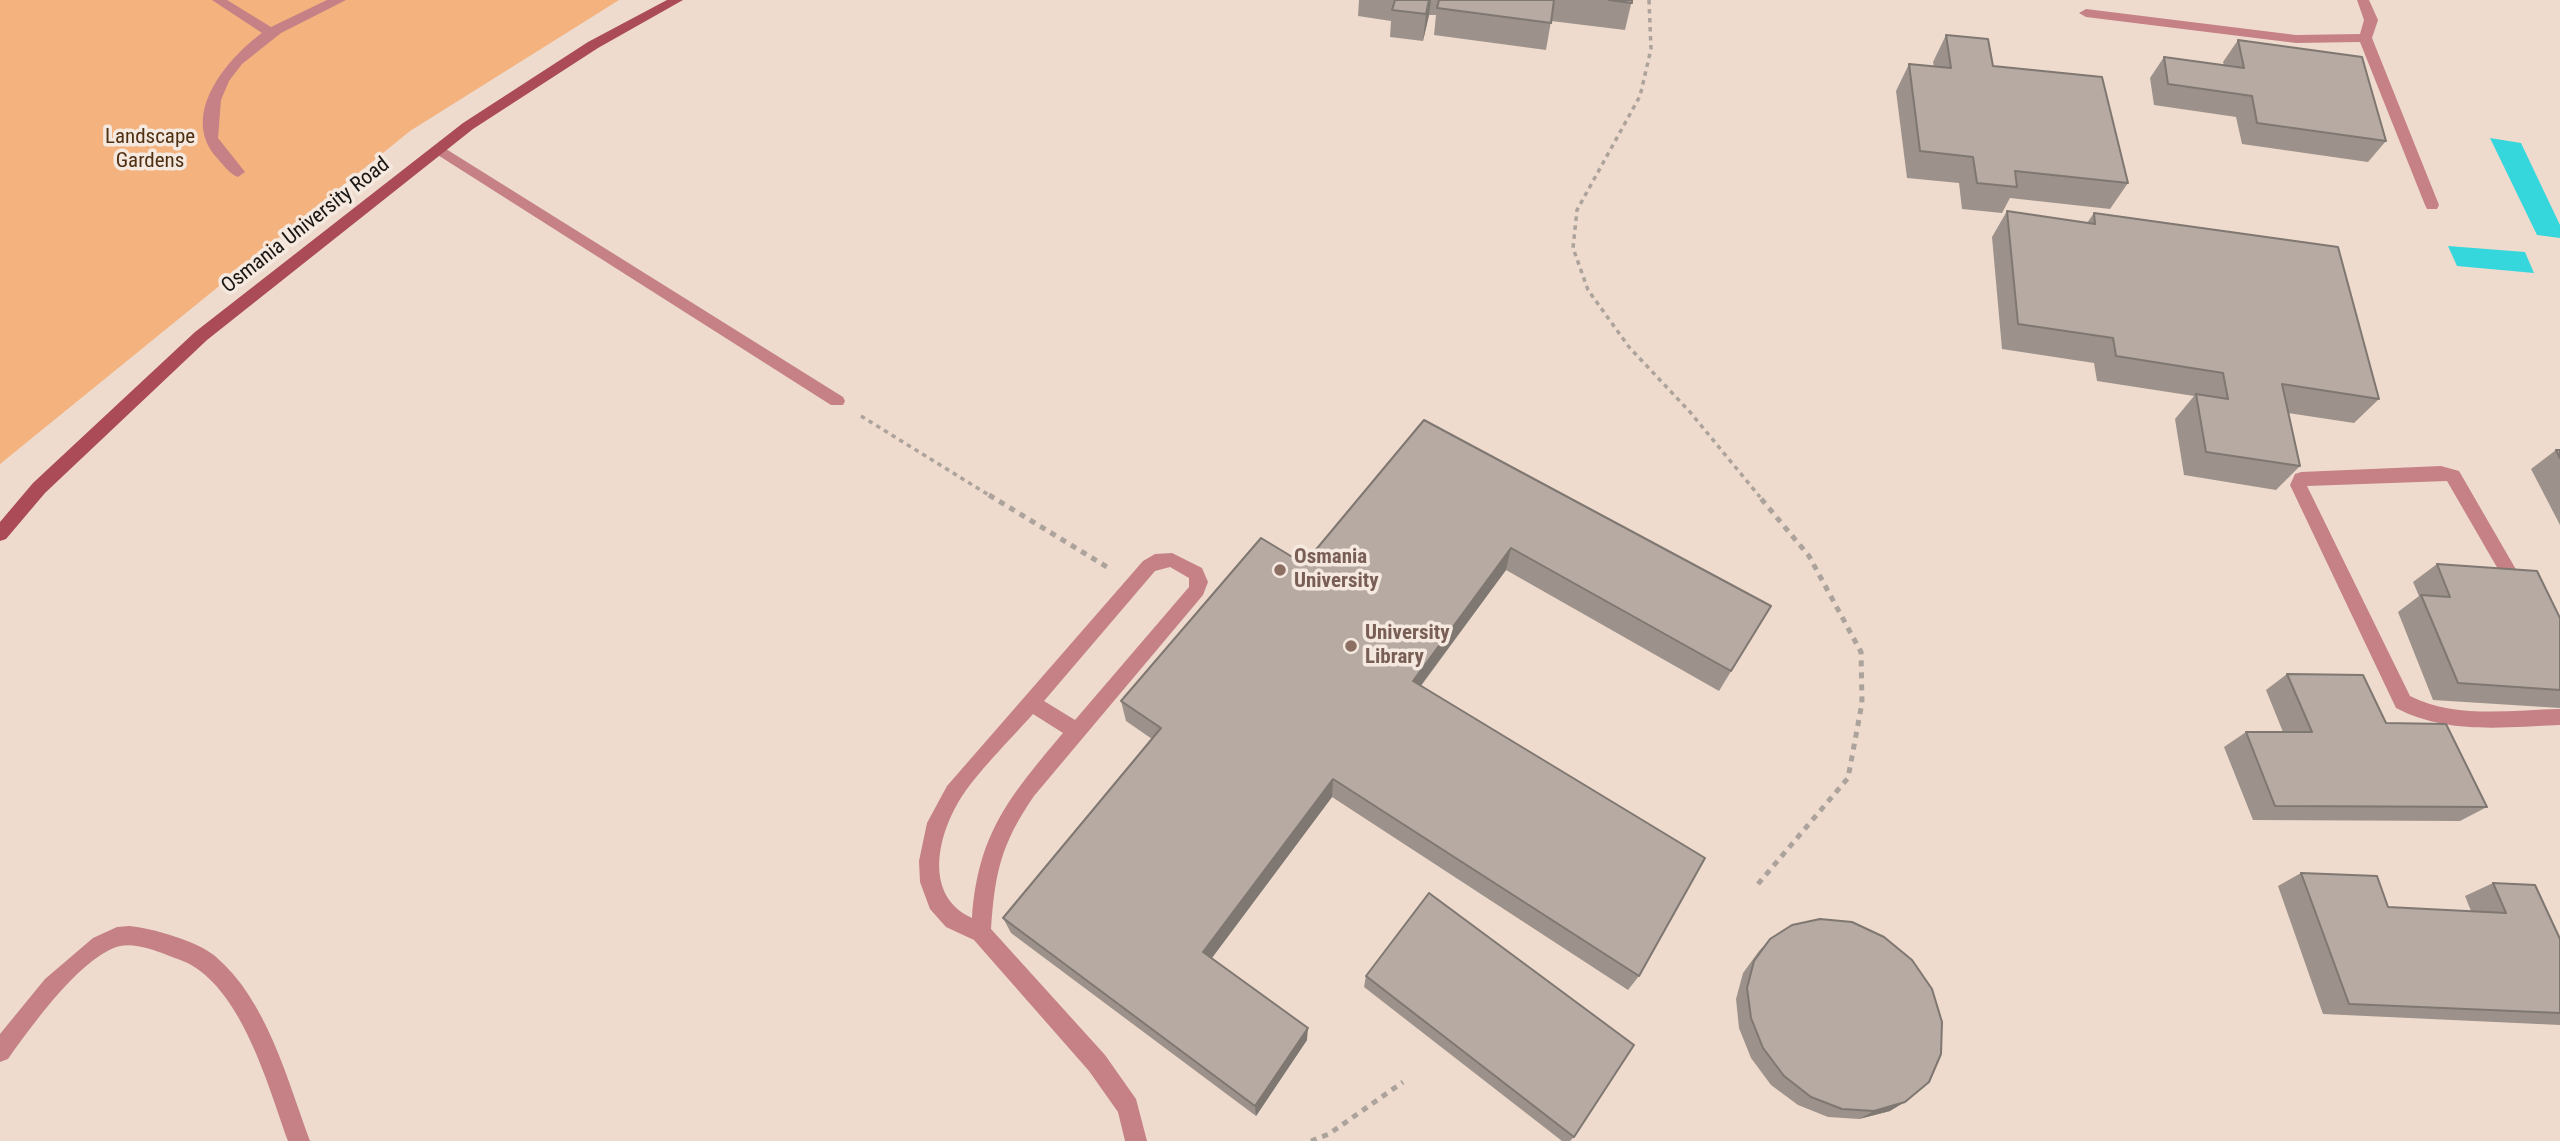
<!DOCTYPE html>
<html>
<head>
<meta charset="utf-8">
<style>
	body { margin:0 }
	canvas { display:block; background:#f4e8df }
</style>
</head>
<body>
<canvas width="2560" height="1141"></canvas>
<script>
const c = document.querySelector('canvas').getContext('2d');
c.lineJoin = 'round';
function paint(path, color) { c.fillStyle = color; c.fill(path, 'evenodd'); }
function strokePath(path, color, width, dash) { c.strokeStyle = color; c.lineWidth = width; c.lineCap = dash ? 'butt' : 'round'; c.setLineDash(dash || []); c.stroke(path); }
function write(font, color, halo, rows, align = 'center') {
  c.font = font + ' "Roboto Condensed",sans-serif'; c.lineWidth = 7; c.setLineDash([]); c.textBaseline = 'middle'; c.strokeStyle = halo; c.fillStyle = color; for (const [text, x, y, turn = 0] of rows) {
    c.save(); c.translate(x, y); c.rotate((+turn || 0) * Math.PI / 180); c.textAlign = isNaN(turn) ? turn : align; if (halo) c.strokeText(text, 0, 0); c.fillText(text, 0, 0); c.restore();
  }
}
const built = new Path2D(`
	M0,0h2560v1141h-2560z`);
const green = new Path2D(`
	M0,0h619l-209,131 -410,333z`);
const water = new Path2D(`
	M2490,138l31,5 39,82v13l-23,-3z
	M2448,246l77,6 9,21 -77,-7z`);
const pathFar1 = new Path2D(`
	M1649,0l2,49 -11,47 -63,114 -4,38 15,42 41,57 61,65 70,85
	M861,416l131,81`);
const path = new Path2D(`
	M989,495l118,72
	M1758,884l90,-106 14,-75 -1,-51 -52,-96 -51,-61
	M1311,1141l18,-7 74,-52`);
const service = new Path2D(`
	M212,0h15l44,27 56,-27h19l-65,33 -39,31 -13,17 -8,19 -3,38 27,34 -7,5c-8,-3 -14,-11 -20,-18 -40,-42 8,-100 44,-126z
	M2357,0h12l9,20 -6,18 67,167 -2,4h-10l-2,-4 -65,-163 -64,1 -210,-26 -7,-4 7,-4 210,26 64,-1 4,-14z
	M438,144l405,253 2,4 -2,4h-12l-398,-253 -2,-3z
	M2441,466l18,5 66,114 3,5 -3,5 -6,3 -6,-3 -66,-114 -140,5 103,210c45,23 101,14 150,13v16c-56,2 -112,10 -164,-17l-106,-223 5,-11 6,-2z
	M1172,553l30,15 6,14 -5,13 -169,201c-33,48 -39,76 -43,133l114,126 31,44 11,42h-22l-7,-29 -29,-41 -115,-131 -28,-13 -16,-18 -10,-27 -1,-21 8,-38 20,-37 196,-225 12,-7zM1170,567l19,11v9l-114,133 -31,-19 111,-130zM1033,714l30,19c-53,63 -85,100 -91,185 -48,-22 -35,-80 -13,-117 17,-28 51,-61 74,-87z
	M129,926c23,2 68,15 86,30 52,44 72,123 95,185h-22c-19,-53 -43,-140 -92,-173 -8,-6 -19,-9 -29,-13 -13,-5 -32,-12 -47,-9 -39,10 -89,81 -112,113l-8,3v-28l45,-55 48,-41 24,-11z`);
const secondary = new Path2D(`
	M667,0h16l-85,48 -125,81 -266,211 -162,153 -39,46 -6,2v-19l33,-39 162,-151 268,-209 125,-81z`);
const wall = new Path2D(`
	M1359,0h273l-7,30 -74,-9 -5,29 -112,-15 2,-20h-7l-6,26 -33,-4 1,-16 -33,-5z
	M1946,35l47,31 135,117 -18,26 -100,-11 -8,15 -40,-4 -3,-26 -52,-5 -11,-87 13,-27 25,3 -1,-5z
	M2238,40l148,101 -18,21 -126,-18 -6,-27 -82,-12 -4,-27 14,-21 60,8 -1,-3z
	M2007,211l80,12 7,-10 285,186 -25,24 -66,-10 12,53 -24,24 -92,-15 -9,-56 19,-23 -97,-15 -3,-18 -92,-14 -10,-112z
	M1424,420l347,186 -52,85 -213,-121 -85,116 218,290 -11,14 -296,-193 -120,161 95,82 -51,76 -245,-183 -8,-15 149,-179 -26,-18 -5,-20 183,-137z
	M2556,450h4v75l-29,-56z
	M2437,564l123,54v90l-127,-8 -35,-88 21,-16 -6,-14z
	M2287,674l99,49 101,84 -27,14 -207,-1 -29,-73 22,-15h37l-17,-42z
	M2301,873l87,34 83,4 -6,-15 28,-13 67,56v86l-237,-11 -45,-128z
	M1770,939l120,172 -31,8 -31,-2 -30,-12 -27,-20 -20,-27 -12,-30 -3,-29 7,-26 16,-22z
	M1366,976l208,161 -4,4h-8l-198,-154z`);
const shadedWall = new Path2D(`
	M1429,0h2l-2,15 -6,26 3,-27z
	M1511,548l-5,22 -97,131 4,-20z
	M1333,779l-1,18 -127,170 -2,-15z
	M1308,1028l-1,12 -51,76 -1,-10z
	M1905,1102l-15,9 -31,8 15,-8z`);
const building = new Path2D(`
	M1395,0h34l-3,14 -34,-4z
	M1439,0h115l-3,23 -114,-15z
	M1609,0h23v3z
	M1946,35l42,4 5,27 109,11 26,106 -113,-12 2,16 -40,-4 -4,-26 -53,-6 -11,-87 42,4z
	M2238,40l124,17 24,84 -129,-18 -5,-27 -84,-12 -4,-27 80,11z
	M2007,211l88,13 -1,-11 244,34 41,152 -97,-15 18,82 -94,-14 -10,-58 32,5 -5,-26 -107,-17 -3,-18 -95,-14z
	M1424,420l347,186 -40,65 -220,-123 -98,133 292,177 -66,118 -306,-197 -130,173 105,76 -53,78 -252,-188 158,-190 -40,-27 140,-163 43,26z
	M2556,450h4v8z
	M2437,564l100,7 23,47v72l-102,-7 -37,-88 29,2z
	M2287,674l76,1 23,48 60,1 41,83 -212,-1 -29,-74h66z
	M2301,873l76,3 11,31 118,6 -13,-30 42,2 25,54v74l-211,-9z
	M1429,893l205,152 -60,92 -208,-161z
	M1820,919l32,3 32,15 28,23 20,29 10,33 -1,32 -12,28 -24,20 -31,9 -32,-2 -31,-12 -27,-21 -21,-28 -12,-30 -4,-30 7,-27 16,-22 22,-14z`);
const markers = [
	[1280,570,7,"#8d6e63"],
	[1351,646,7,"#8d6e63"]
];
const parkNames = [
	["Landscape",150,138],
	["Gardens",150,162]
];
const streetNames = [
	["Osmania University Road",306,226,-38]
];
const educationNames = [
	["Osmania",1294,558],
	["University",1294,582],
	["University",1365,634],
	["Library",1365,658]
];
paint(built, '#eedbcd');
paint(green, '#f3b27e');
paint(water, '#36d7dc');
strokePath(pathFar1, '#aca39c', 3.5, [4.5, 4.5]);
strokePath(path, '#aca39c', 5, [6, 6]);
paint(service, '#c58186');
paint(secondary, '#ab4b57');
paint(wall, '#9d928b');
paint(shadedWall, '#7f7771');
paint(building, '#b6aaa2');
strokePath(building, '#7f7771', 2);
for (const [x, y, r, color] of markers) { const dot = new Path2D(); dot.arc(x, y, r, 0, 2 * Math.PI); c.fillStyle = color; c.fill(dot); strokePath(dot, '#f4e8df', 2.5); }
write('21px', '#503013', '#f4e8df', parkNames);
write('21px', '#1a1613', '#f4e8df', streetNames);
write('bold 21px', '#785e54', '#f4e8df', educationNames, 'left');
</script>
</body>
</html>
